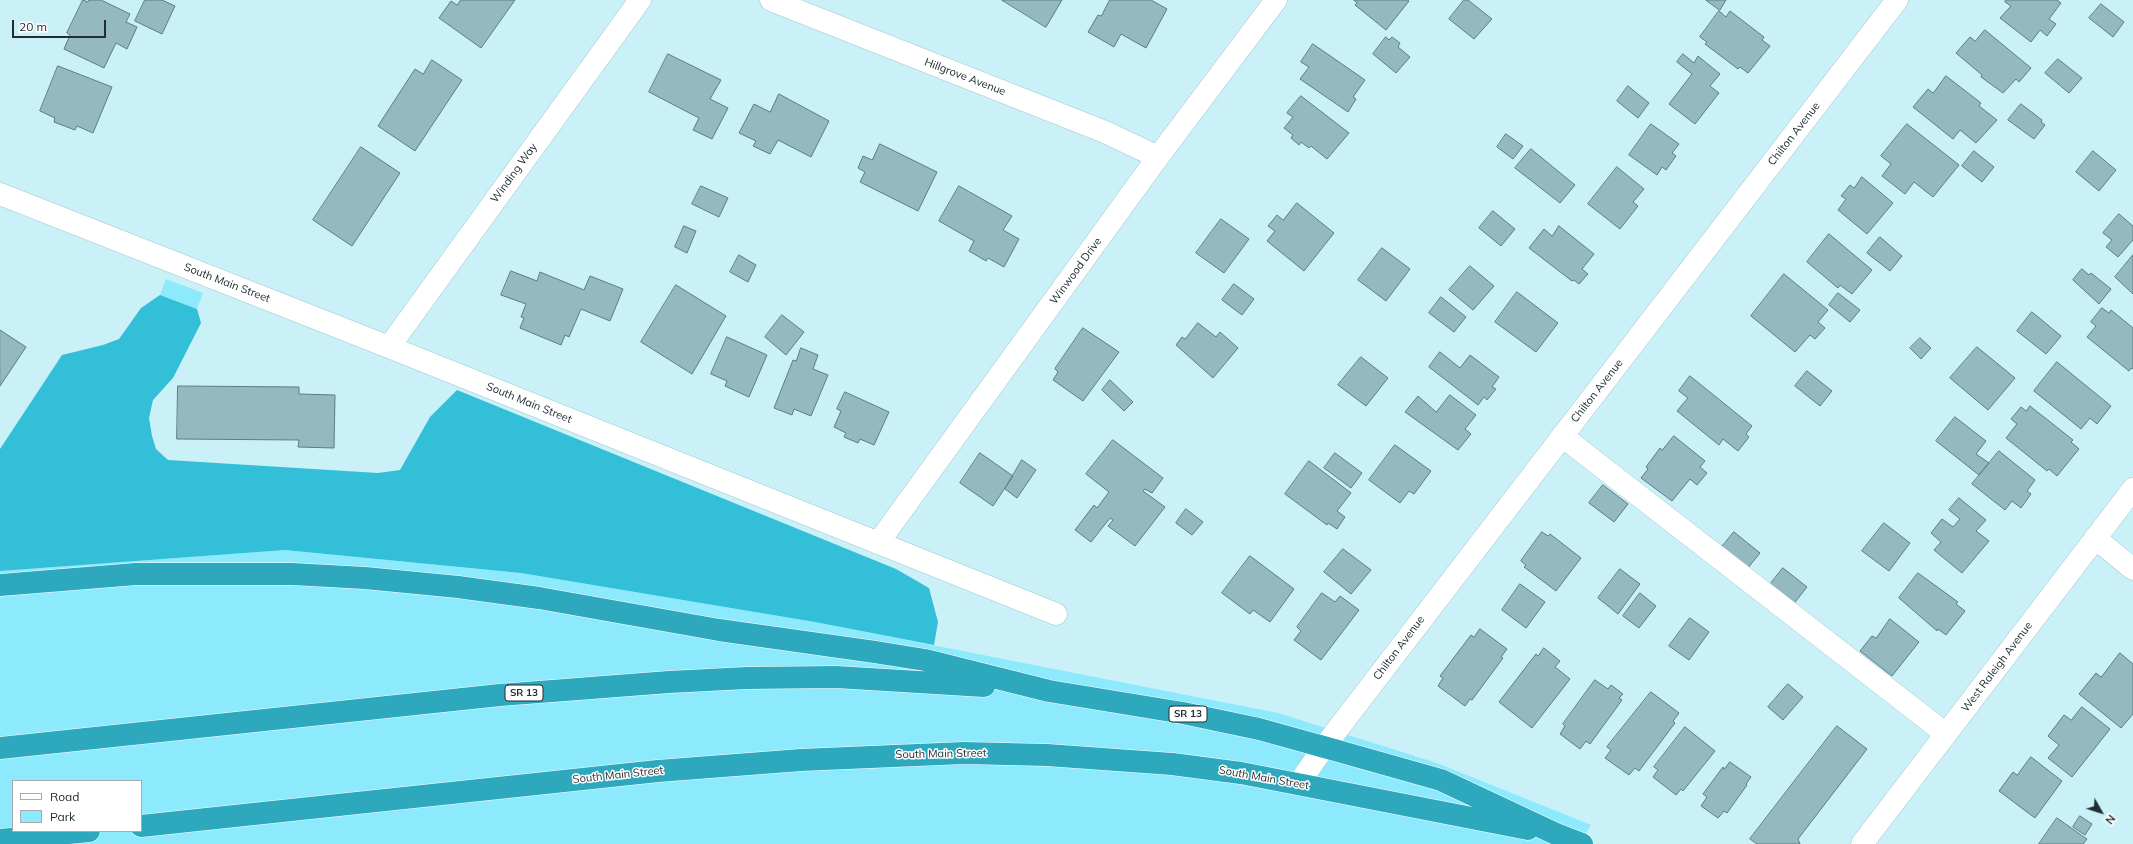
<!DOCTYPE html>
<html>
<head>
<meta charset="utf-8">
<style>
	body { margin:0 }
	#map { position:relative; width:2133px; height:844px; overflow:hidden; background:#caf0f8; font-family:Mulish,sans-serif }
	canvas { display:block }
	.legend { position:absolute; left:12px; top:780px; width:130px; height:52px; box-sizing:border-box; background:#fff; border:1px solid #a6abad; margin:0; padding:5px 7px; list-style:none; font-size:12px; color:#202e31 }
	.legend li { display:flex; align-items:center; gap:8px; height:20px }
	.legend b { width:20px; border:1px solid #a6abad }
	.north { position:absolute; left:2081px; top:792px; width:40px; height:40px; -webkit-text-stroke:3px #fff; paint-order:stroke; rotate:129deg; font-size:11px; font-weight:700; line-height:16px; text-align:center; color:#202e31 }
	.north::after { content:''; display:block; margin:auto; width:14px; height:18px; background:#202e31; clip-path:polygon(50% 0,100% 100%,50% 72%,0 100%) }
	.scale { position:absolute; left:12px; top:20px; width:94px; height:18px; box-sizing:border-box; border:2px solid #202e31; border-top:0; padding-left:5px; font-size:12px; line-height:14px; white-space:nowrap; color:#202e31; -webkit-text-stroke:3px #fff; paint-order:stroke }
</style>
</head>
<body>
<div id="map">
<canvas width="2133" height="844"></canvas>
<ul class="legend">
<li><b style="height:5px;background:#fff"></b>Road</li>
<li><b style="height:11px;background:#8deafd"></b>Park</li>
</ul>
<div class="north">N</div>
<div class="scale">20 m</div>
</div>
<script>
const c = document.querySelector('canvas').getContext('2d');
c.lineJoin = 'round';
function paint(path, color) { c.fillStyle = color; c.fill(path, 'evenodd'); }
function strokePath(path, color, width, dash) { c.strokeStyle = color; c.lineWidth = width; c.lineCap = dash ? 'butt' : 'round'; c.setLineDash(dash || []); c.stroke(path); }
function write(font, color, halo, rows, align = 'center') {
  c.font = font + ' Mulish,sans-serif'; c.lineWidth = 3; c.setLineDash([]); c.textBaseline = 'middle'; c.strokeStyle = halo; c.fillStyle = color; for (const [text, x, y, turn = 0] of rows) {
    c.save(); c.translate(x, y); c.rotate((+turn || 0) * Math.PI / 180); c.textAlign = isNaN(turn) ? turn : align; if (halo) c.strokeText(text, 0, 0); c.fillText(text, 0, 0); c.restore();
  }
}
const green = new Path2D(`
	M166,279l37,14 -6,16 -37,-14z
	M285,550l236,23 294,49 463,91 159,50 154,62 -12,19h-1579v-273zM13,781h128v50h-128z`);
const forest = new Path2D(`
	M160,295l37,14 4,14 -28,55 -20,22 -4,18 3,18 4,13 12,11 210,13 22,-3 30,-53 27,-27 439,179 33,19 9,34 -4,23 -119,-23 -294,-49 -236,-23 -285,21v-122l62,-94 41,-10 16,-6 22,-31z`);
const building = new Path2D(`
	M83,0l5,2 1,-2h12l29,14 -4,8 11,5 -10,22 -11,-6 -12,25 -40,-19 6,-14 -3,-2z
	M145,0h17l13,6 -13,28 -27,-13z
	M461,0h54l-34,48 -42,-30 12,-17 6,4z
	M1002,0h60l-16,27z
	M1110,0h41l16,9 -21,39 -25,-14 -7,13 -26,-15 10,-17 3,1z
	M1354,0h53l2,1 -23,29 -31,-25 2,-2z
	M1464,0h4l24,19 -18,20 -25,-20z
	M1706,0h20l-6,10z
	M2006,0h51l4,3 -12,16 7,5 -9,12 -7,-6 -9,12 -31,-24 11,-12 -6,-4z
	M2101,4l23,18 -11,15 -24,-19z
	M1719,11l7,6 4,-6 34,26 -2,3 8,6 -22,27 -8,-6 -2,2 -33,-25 2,-2 -7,-5z
	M1985,30l46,38 -12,14 -3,-3 -13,14 -22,-16 1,-2 -26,-22 14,-16 5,4z
	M1386,37l3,3 3,-3 8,6 -2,4 12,10 -14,16 -23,-19z
	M1313,44l52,36 -12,17 3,2 -8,13 -48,-33 9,-12 -8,-5z
	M668,54l53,26 -11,19 18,9 -16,31 -19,-9 6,-12 -50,-26z
	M1683,54l11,9 4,-7 22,18 -10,12 9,7 -24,31 -26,-20 23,-30 -15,-12z
	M2058,59l24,19 -13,15 -24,-20z
	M432,60l30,20 -47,71 -37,-25 37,-57 8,5z
	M58,66l54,21 -19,46 -16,-7 -2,4 -21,-8 1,-4 -15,-7z
	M1946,76l35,27 -2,3 18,14 -21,23 -16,-13 -7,9 -40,-32 15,-18 5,4z
	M1628,86l21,17 -11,15 -21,-17z
	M779,94l50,27 -18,36 -33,-17 -8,14 -17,-8 3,-5 -17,-8 15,-29 16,8z
	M1301,96l48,37 -22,26 -16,-13 -2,2 -8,-6 -2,3 -8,-7 2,-3 -9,-7 9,-11 -6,-4z
	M2021,104l21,16 -1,2 4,3 -11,14 -26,-19z
	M1651,124l28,20 -7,9 4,3 -10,14 -4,-3 -5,8 -28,-20z
	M1907,124l52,41 -26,32 -19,-15 -9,12 -23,-18 9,-12 -10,-8z
	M1506,134l17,12 -10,13 -16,-12z
	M880,144l57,28 -19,39 -58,-29 5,-10 -7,-4 5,-12 9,4z
	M361,147l39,26 -48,73 -39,-26z
	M1531,149l44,36 -15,18 -45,-35z
	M1974,151l20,16 -12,15 -20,-16z
	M2093,151l23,19 -17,21 -23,-19z
	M1617,167l27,22 -11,13 5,4 -18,23 -32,-25z
	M1862,177l31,26 -26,31 -29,-24 8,-11 -5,-3 9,-11 4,3z
	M701,186l27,12 -9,19 -27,-13z
	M959,186l53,30 -9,14 16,9 -15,28 -16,-9 -2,3 -17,-10 5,-10 -35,-20z
	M1297,203l37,30 -30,38 -37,-30 8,-10 -7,-5 9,-11 6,5z
	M1493,211l22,18 -14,17 -22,-18z
	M2119,214l14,12v14l-15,17 -12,-10 6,-7 -9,-7z
	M1221,219l28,20 -25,34 -28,-20z
	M684,226l12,5 -9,22 -12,-6z
	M1559,226l35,28 -12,15 6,5 -9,10 -5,-4 -2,1 -43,-33 15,-19 8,7z
	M1829,234l43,36 -20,24 -12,-9 -2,3 -31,-26z
	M1880,237l22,19 -12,15 -23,-18z
	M1382,248l28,21 -24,32 -28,-21z
	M739,255l17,10 -8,17 -18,-10z
	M2133,255v39l-18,-17z
	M1470,266l24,20 -21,24 -24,-20z
	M2082,269l7,6 2,-2 20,16 -12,15 -26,-24z
	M511,271l26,10 3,-9 44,18 6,-14 33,13 -13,32 -29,-12 -12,28 -4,-2 -4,10 -41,-17 4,-10 -3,-1 5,-13 -25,-9z
	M1784,274l44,36 -10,12 7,6 -10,11 -5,-4 -15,17 -44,-36z
	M1234,284l20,15 -12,16 -20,-15z
	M676,285l50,31 -34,58 -51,-32z
	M1517,292l41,31 -22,29 -41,-30z
	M1838,293l22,17 -10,12 -21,-17z
	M1441,297l25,20 -12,15 -25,-19z
	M2102,308l7,5 2,-3 22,18v41l-2,-1 -2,3 -42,-34 9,-11 -5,-4z
	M2032,312l29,24 -15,18 -29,-23z
	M782,315l22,17 -18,23 -21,-18z
	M1198,323l18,14 4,-5 18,16 -25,30 -37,-33 6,-8 3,2z
	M1083,328l36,24 -36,49 -30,-21 5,-8 -3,-3z
	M0,330l26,17 -26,39z
	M727,337l40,18 -18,42 -24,-11 2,-5 -16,-7z
	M1920,338l11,10 -10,11 -11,-11z
	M1977,347l38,31 -27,32 -38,-32z
	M801,348l17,7 -5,14 15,6 -17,41 -17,-7 -2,6 -18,-7 19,-48 3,1z
	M1440,352l20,16 10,-13 29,22 -7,10 4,2 -9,11 -3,-3 -6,8 -49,-38z
	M1361,357l27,21 -22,28 -28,-21z
	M2057,362l54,44 -14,18 -7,-6 -9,11 -47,-38z
	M1807,371l25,20 -12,15 -25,-20z
	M1690,376l62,50 -6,8 3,3 -11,14 -15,-12 -4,6 -42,-34 11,-13 -9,-7z
	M1110,380l23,22 -9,9 -22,-21z
	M178,386l121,1v7l36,1 -1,53 -36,-1 1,-7 -122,-1z
	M845,392l44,20 -15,33 -14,-6 -2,4 -14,-6 2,-4 -12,-6 7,-16 -4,-2z
	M1450,395l26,20 -11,14 6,5 -13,16 -53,-38 13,-16 18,16z
	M2030,406l43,34 -2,2 8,7 -22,27 -8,-7 -2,2 -41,-33 11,-14 -6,-5 10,-12 5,4z
	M1955,417l31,24 -10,13 13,9 -10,12 -43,-34z
	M1674,436l31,25 -5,6 7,6 -10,12 -7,-6 -18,22 -31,-23 7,-9 -2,-2 14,-19 2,2z
	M1113,440l50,38 -11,15 -7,-4 -2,2 22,16 -30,39 -27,-20 5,-6 -3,-2 -19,24 -16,-12 19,-25 3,3 12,-16 -23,-18z
	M1395,445l36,26 -17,23 -5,-3 -9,12 -31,-23z
	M1999,451l36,29 -8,11 4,3 -10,14 -9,-7 -7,9 -33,-26z
	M980,453l33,23 -20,30 -33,-23z
	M1335,453l27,20 -11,15 -27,-20z
	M1022,460l14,10 -19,28 -12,-9z
	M1309,461l42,32 -14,18 8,6 -8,12 -9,-6 -1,2 -42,-31z
	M1603,485l25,19 -14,18 -25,-19z
	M1959,498l27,22 -10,11 13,10 -27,32 -28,-23 7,-8 -10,-9 11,-14 11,8 7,-8 -11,-9z
	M1186,509l17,13 -11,13 -16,-12z
	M1884,523l26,20 -21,28 -27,-20z
	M1542,532l6,4 2,-2 31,24 -25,33 -32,-24 2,-2 -5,-4z
	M1734,532l26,21 -13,16 -26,-21z
	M1343,549l28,21 -20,24 -27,-22z
	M1250,556l44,33 -24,33 -17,-12 -3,4 -28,-21z
	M1783,568l24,19 -15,19 -24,-19z
	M1620,569l20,15 -22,30 -20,-16z
	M1918,573l40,29 -2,2 9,7 -19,24 -8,-6 -1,2 -38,-33z
	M1520,584l25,18 -19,26 -24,-18z
	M1322,593l13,9 5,-6 19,14 -38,50 -27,-20 7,-9 -4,-4z
	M1640,593l16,13 -17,22 -16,-12z
	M1690,618l19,14 -20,28 -20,-14z
	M1890,619l29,23 -27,34 -32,-25 12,-15 4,2z
	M1480,629l27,20 -6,8 2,1 -31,42 -2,-1 -5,7 -27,-20 5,-8 -3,-2 31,-41 3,2z
	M1544,648l16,13 -5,6 15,12 -38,49 -33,-26 37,-48 2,2z
	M2120,653l13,11v50l-12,14 -42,-34 17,-21 5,4z
	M1595,680l13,9 3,-4 12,9 -4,4 3,2 -32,44 -4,-3 -6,8 -20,-15 5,-8 -2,-2z
	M1788,684l15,13 -20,23 -15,-13z
	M1651,692l28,21 -6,8 2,2 -36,48 -4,-3 -6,7 -24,-17 6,-8 -4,-3z
	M2082,707l28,22 -38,48 -24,-19 11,-13 -11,-9 16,-21 7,5z
	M1837,726l30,23 -69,90 2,5h-43l-7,-5z
	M1685,727l30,24 -32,40 -2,-2 -5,6 -23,-18 5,-7 -4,-3z
	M2031,757l31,24 -27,37 -36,-27 14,-19 4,3z
	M1730,762l21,15 -5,7 1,1 -20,28 -3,-2 -6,7 -17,-12 6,-9 -4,-3 20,-27 1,2z
	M2080,816l12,8 -7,11 -12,-8z
	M2057,818l30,21 -4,5h-44z`);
const minor = new Path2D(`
	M771,0l334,132 53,25
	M0,194l389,153 667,267
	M389,347l251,-347
	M1562,436l384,298
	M2095,538l38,31
	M878,543l280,-386 118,-157
	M1299,783l25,-36 573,-747
	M1862,844l271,-355`);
const highway = new Path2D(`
	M0,585l136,-11h156l73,4 93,9 81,11 180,32 156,22 50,8 124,31 134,22 76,16 65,18 117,33 115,54 26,10
	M0,748l500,-53 169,-13 78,-4 89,-1 148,9
	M141,826l517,-55 143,-11 163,-7 83,2 125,9 69,9 287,56
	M0,840l89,-9`);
const shields = [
	[524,693,38],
	[1188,714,38]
];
const shieldNames = [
	["SR 13",524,693],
	["SR 13",1188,714]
];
const streetNames = [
	["Hillgrove Avenue",965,77,21],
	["Chilton Avenue",1794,134,-52],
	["Winding Way",514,173,-54],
	["Winwood Drive",1076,271,-54],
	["South Main Street",227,283,21],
	["Chilton Avenue",1597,391,-52],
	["South Main Street",529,403,22],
	["Chilton Avenue",1399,648,-53],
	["West Raleigh Avenue",1997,667,-53],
	["South Main Street",941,754,-1],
	["South Main Street",618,775,-6],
	["South Main Street",1264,778,10]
];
paint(green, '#8deafd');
paint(forest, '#33bfd7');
paint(building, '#94b9c0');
strokePath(building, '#5b7d85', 1);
strokePath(minor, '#a2c7cf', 23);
strokePath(highway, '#fff', 23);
strokePath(minor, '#fff', 22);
strokePath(highway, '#2ea8bd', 22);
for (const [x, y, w] of shields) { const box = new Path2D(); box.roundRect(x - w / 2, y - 8, w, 16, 3); c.fillStyle = '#fff'; c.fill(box); strokePath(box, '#202e31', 1); }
write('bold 10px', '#202e31', null, shieldNames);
write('11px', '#202e31', '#fff', streetNames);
</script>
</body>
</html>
